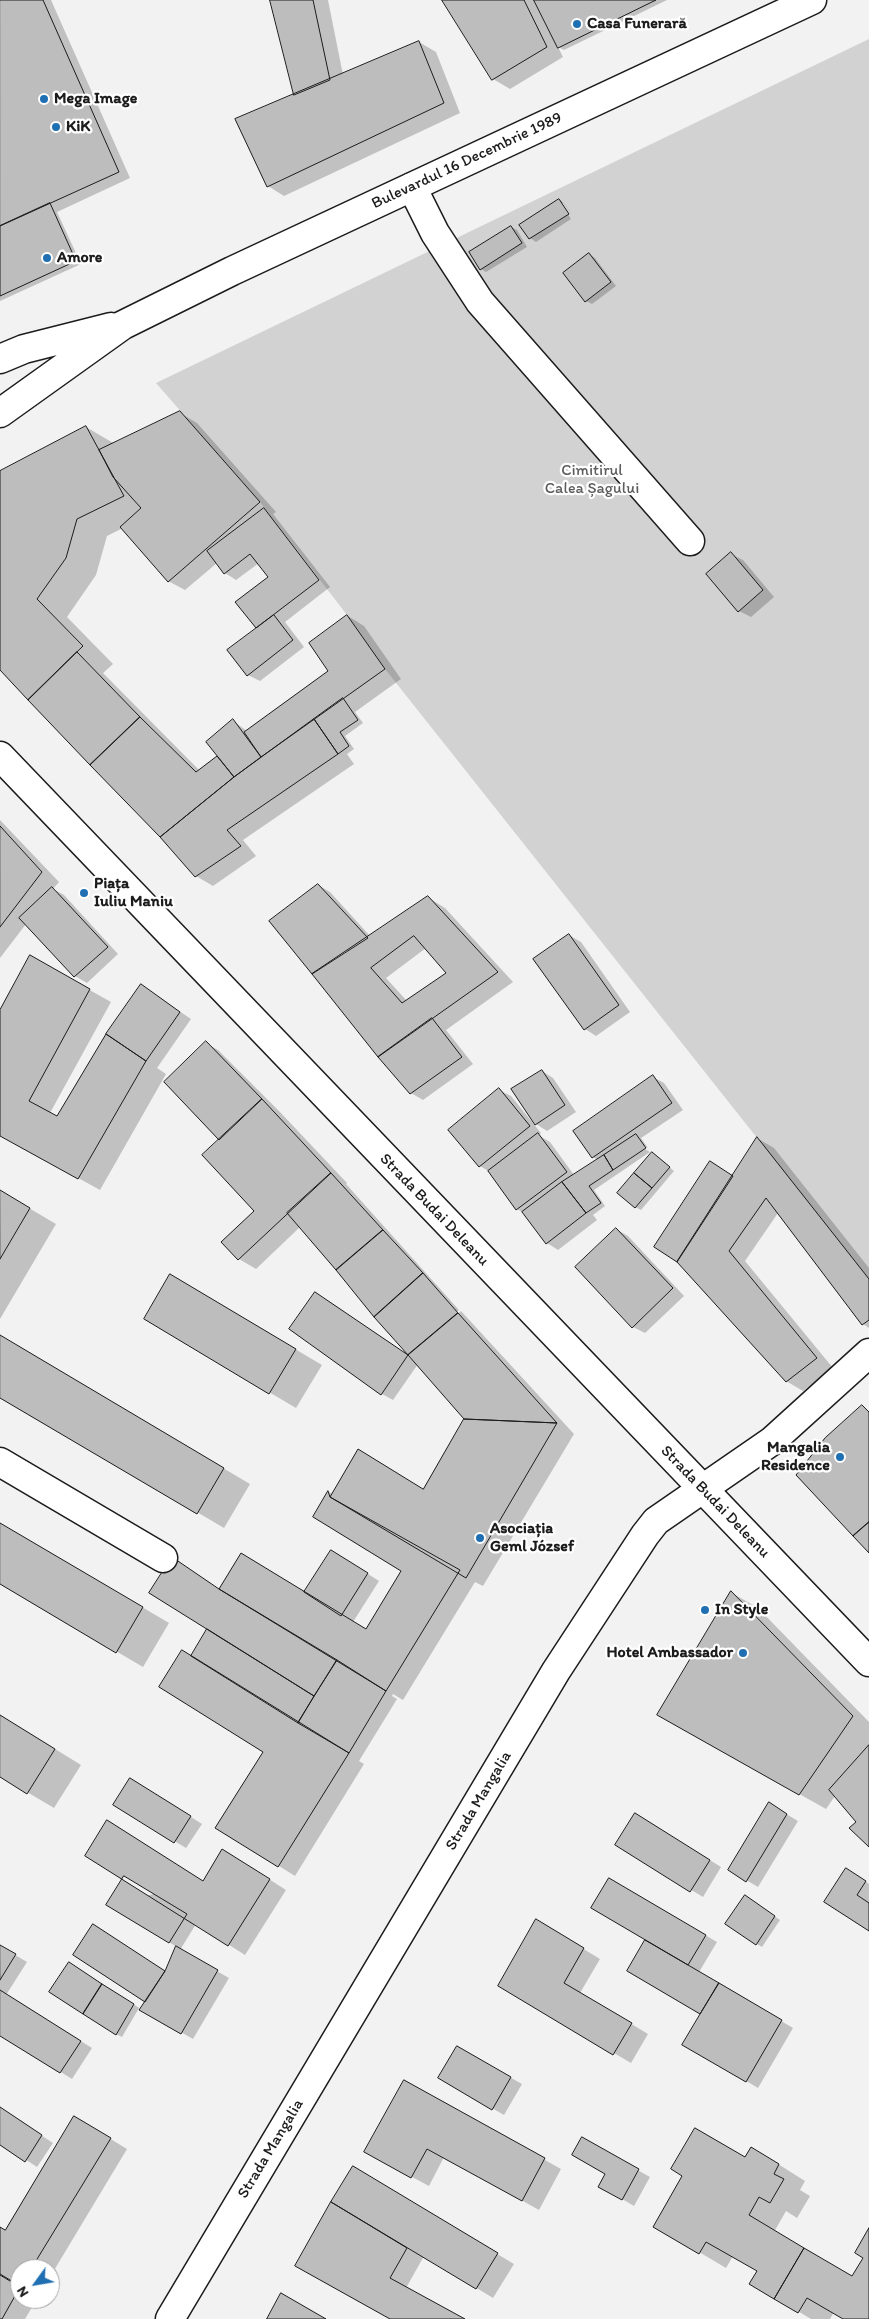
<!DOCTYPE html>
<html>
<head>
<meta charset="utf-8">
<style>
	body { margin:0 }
	#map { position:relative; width:869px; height:2319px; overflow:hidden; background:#f2f2f2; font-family:Itim,sans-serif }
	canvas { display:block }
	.north { position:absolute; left:10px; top:2259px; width:50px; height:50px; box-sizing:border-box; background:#fff; border:1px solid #a4a4a4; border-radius:50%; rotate:238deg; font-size:14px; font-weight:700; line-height:20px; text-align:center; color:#1c1c1c }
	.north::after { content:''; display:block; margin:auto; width:18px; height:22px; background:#1f6fb2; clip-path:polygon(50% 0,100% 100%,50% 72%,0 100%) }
</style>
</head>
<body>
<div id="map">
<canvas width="869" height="2319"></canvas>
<div class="north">N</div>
</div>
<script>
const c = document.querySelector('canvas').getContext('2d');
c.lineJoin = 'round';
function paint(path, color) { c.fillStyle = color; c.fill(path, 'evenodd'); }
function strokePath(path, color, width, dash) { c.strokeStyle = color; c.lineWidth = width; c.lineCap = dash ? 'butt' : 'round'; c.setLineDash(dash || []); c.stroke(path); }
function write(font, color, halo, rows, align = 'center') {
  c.font = font + ' Itim,sans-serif'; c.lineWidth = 4.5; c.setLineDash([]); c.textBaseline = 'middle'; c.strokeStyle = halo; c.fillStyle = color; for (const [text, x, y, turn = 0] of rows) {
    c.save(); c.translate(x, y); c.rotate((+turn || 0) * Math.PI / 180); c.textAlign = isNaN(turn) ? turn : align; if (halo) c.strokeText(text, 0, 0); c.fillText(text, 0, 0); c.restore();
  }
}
const green = new Path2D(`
	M869,39v1240l-484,-610 -38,-54 -87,-113 -104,-119z`);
const shadow = new Path2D(`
	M0,0h51l79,178 -73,34 24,52 -81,37z
	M271,0h57l15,75 76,-33 17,10 24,61 -176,83 -16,-10 28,-90z
	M444,0h223l-103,50 -6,-3 5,10 -53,32 -17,-10z
	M560,200l5,4 9,13 -10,-14h-3l10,16 -35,23 -6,-4 -9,-13z
	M511,227l6,3 10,17 -41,25 -5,-3z
	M589,254l6,4 21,28 -24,18 -6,-3z
	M180,413l17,10 79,89 -3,2 57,73 -45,35 19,25 -44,34 -12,-6 10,-47 -21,-26 33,-25 -11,-14 -23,17 -11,-7 -8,-10 -32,27 -17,-9 -45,-53 -16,8 -11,39 -29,42 46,47 -10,9 97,98 17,-13 5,3 11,-40 14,10 83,-59 18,-56 16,10 37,53 -46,33 8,11 -18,13 9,13 -7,5 7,10 -111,76 13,16 -43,30 -17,-10 -35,-40 -161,-168v-195l86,-46 29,17z
	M731,554l12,6 31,37 -23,20 -12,-6z
	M0,820l59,62 -6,7 11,6 54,59 -31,29 -12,-7 -49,-52 -26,34z
	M318,885l12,7 40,44 59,-38 16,10 68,74 -67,48 27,34 -50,36 -12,-7zM426,948l22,25 -41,28 -21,-23z
	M569,935l12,7 49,70 -34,24 -11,-7z
	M31,957l80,45 -61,111 8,5 83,-133 50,34 -34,49 9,6 -66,116 -100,-55v-122z
	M206,1043l12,7 61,61 68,72 -1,1 113,126 -49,42 1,2 50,-43 113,123 -91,152 -8,-4 -72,118 -10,-6 -1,2 5,3 -38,62 5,3 -69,112 -16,-10 -14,-115 -74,-94 23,-22 -42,-76 48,31 85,3 38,-35 36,23 -26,41 14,9 36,-60 -89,-54 15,-25 4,2 90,-4 43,-71 -48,-55 -25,36 -11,-6 -55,-94 83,57 -110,-130 -44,42 -17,-10 -16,-17 33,-31 -35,-71z
	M542,1071l11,7 23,34 -29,19 -11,-7z
	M653,1077l11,6 19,27 -42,28 7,10 -7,-4 -1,2 10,6 -56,38 11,16 -12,9 4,5 -39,30 -11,-7 -23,-30 -7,-4 -27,-37 -10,-6 -30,-36 49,-40 12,6 30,37 -3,2 12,7 24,33 24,-15 -5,-3z
	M757,1138l17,10 95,120v60l-6,-4 -85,-111 -33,48 88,107 -30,23 -17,-10 -109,-120z
	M652,1153l22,18 -33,39 -6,-3z
	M0,1191l56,33 -56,95z
	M616,1229l12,7 56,60 -39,37 -12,-6z
	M197,1291l125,74 -26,43 -151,-89z
	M0,1336l250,148 -26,44 -224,-132z
	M0,1523l169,100 -26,44 -143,-84z
	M732,1593l26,15 111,114v123l-12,-23 -22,-26 -9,13 -141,-79z
	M0,1715l81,50 -27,43 -54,-32z
	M142,1786l60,38 -16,24 -71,-43z
	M781,1811l17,10 -40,66 -29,-17z
	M647,1821l74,46 -18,30 -86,-52z
	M239,1860l47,30 -41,65 -49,-31 -16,26 49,28 -36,61 -54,-31 -17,29 -6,-3 -41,-67 66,42 25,-37 11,-25 -70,-42 97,-23z
	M858,1876l11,8v45l-43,-28z
	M609,1879l108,63 -18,30 94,56 -35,60 -74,-44 18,-30 -73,-44 18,-31z
	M750,1900l30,20 -18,27 -5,-3z
	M554,1931l46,28 -20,34 68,41 -17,29 -132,-77z
	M0,1946l27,16 -21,33 86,53 -20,31 -72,-45z
	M458,2048l64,36 -18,31 -64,-37z
	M404,2081l157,88 -22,41 -95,-53 -15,29 -47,-25z
	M0,2108l53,35 -16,24 -37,-24z
	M91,2127l36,22 -77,128v-8h-30v30h17l-12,20h-25v-91l5,3z
	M582,2139l68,38 -16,29 -34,-20 7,-12z
	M746,2158l32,6 27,17 -5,9 10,6 -13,22 -11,-7 -12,21 79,46 12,-21 4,-27v89h-24l-11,-7 -4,7h-19l-60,-36 7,-12 -25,-15 -7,12 -71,-42z
	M353,2168l161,96 -21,34 -69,-42 -18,32 56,31h-70l-95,-54z`);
const building = new Path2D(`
	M0,0h43l76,172 -119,54z
	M270,0h43l17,80 -36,15z
	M442,0h82l23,47 -55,33z
	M534,0h122l-98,48z
	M419,41l25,62 -177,84 -32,-68z
	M559,199l10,15 -40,25 -10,-14z
	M50,203l26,58 -76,35v-70z
	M511,226l11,17 -42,27 -11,-18z
	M589,253l22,29 -26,20 -22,-29z
	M180,411l80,91 -92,80 -48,-55 21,-19 -28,-31 -14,-27z
	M86,426l38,70 -47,23 -11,39 -29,41 46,47 -55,54 -28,-30v-199z
	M264,508l55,72 -63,48 -21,-26 33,-25 -18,-23 -26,20 -17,-23z
	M731,552l32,38 -25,22 -32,-38z
	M274,615l19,25 -46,36 -20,-26z
	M347,615l38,54 -124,88 -17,-25 84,-61 -19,-28z
	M77,652l63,65 -50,48 -62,-65z
	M343,698l15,22 -18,12 9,14 -11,8 -24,-35z
	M140,717l56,55 21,-16 17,21 -74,60 -70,-72z
	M233,719l28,38 -27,20 -28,-35z
	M314,719l24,35 -111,76 14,16 -46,31 -35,-40 74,-60z
	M0,826l42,46 -42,55z
	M318,884l50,54 -56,36 -43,-53z
	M52,887l56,60 -34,30 -55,-59z
	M428,896l70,76 -120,85 -66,-83zM414,936l32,37 -44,30 -31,-35z
	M569,934l50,71 -35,25 -51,-71z
	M30,955l60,34 -61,112 28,15 49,-82 40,27 -68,118 -78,-43v-126z
	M141,984l39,28 -34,49 -40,-27z
	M432,1018l30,39 -52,37 -32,-37z
	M206,1041l56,58 -43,41 -55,-58z
	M542,1070l23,35 -30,20 -24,-36z
	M653,1075l19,28 -80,55 -19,-27z
	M499,1088l31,38 -51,41 -31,-37z
	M262,1099l69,74 -93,87 -17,-18 33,-31 -52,-56z
	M538,1133l29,39 -51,38 -28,-39z
	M636,1134l10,14 -33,22 -9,-15z
	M757,1137l112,142v41l-7,5 -96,-127 -37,53 88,107 -31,24 -109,-120z
	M652,1152l18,15 -18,21 -18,-15z
	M604,1155l9,15 -24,16 12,17 -15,10 -24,-31z
	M710,1161l23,15 -56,86 -23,-15z
	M331,1173l52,57 -47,40 -49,-57z
	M634,1173l18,15 -17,20 -18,-15z
	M562,1182l24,31 -40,31 -24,-32z
	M0,1190l30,18 -30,51z
	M616,1228l57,60 -41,40 -57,-61z
	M383,1230l40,43 -49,44 -38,-47z
	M423,1273l35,40 -50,42 -34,-38z
	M170,1274l126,75 -27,45 -125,-75z
	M315,1292l93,63 -27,40 -92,-66z
	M458,1313l99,110 -93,-4 -56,-64z
	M0,1335l224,133 -27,46 -197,-116z
	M862,1405l7,7v110l-16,14 -57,-61 29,-37z
	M464,1419l93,4 -91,155 -136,-81 28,-48 65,40z
	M328,1491l2,6 130,73 -74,121 -167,-102 22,-36 125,76 35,-58 -88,-54z
	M869,1522v31l-16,-17z
	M0,1523l143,84 -27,46 -116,-69z
	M331,1550l37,23 -27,43 -37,-24z
	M172,1557l47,32 118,71 -23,36 -165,-103z
	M731,1591l122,125 -54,79 -142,-80z
	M207,1629l107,67 -16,27 -107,-67z
	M182,1650l167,103 -71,114 -63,-39 48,-76 -104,-65z
	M337,1660l49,31 -37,62 -51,-30z
	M0,1715l55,34 -28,45 -27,-17z
	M869,1745v102l-20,-19 7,-6 -27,-32z
	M130,1778l61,38 -17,27 -61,-38z
	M769,1802l18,12 -41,68 -18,-12z
	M635,1813l75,47 -20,32 -75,-47z
	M107,1820l96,61 19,-32 48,30 -42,67 -143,-90z
	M846,1868l20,13 -9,14 12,8v28l-45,-29z
	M124,1876l63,38 -18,29 -63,-38z
	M609,1878l97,57 -18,30 -97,-57z
	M745,1895l30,21 -19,29 -31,-21z
	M536,1919l48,29 -20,35 68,40 -19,32 -115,-69z
	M93,1924l72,47 -20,31 -72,-47z
	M645,1940l74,43 -19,31 -73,-43z
	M0,1945l16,9 -16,26z
	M176,1946l42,24 -37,64 -42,-24 26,-39z
	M69,1962l33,22 -19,30 -34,-22z
	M719,1983l63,37 -36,62 -64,-37z
	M102,1984l32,20 -18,31 -33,-21z
	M0,1990l81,51 -21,32 -60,-37z
	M457,2046l54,31 -19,33 -54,-32z
	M404,2080l141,78 -23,43 -95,-52 -16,29 -47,-26z
	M0,2107l42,28 -17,27 -25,-17z
	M74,2116l37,22 -80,131h-11v17l-20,-12v-47l5,3z
	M695,2128l50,29 6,-10 28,17 -5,10 10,5 -14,24 -11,-6 -10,18 55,33 -30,51 -25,-15 8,-13 -51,-29 -7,12 -46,-27 29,-51 -11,-7z
	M582,2137l57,32 -17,31 -24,-13 7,-13 -33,-19z
	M353,2166l145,87 -22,36 -145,-87z
	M331,2202l76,46 -17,30 75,41h-75l-95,-53z
	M869,2228v91h-26l-36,-21 -9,15 -24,-14 30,-51 48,28 11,-18 -8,-5z
	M0,2275l20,12 -18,32h-2z
	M281,2293l45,26h-59z`);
const minor = new Path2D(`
	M412,187l23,46 45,69 210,239
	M0,1462l163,96
	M170,2319l386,-648 89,-136 11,-14 116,-80 97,-88`);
const major = new Path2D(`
	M0,359l24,-10 87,-22
	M0,413l123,-88 109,-54 580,-271
	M0,756l869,906`);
const markers = [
	[577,24,5,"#1f6fb2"],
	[44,99,5,"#1f6fb2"],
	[56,127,5,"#1f6fb2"],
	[47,258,5,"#1f6fb2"],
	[84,893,5,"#1f6fb2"],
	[840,1457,5,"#1f6fb2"],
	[480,1538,5,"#1f6fb2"],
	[705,1610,5,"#1f6fb2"],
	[743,1653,5,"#1f6fb2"]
];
const poiNames = [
	["Casa Funerară",587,24],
	["Mega Image",54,99],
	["KiK",66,127],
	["Amore",57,258],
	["Piața",94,884],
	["Iuliu Maniu",94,902],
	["Mangalia",830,1448,"right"],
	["Residence",830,1466,"right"],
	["Asociația",490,1529],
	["Geml József",490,1547],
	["In Style",715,1610],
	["Hotel Ambassador",733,1653,"right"]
];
const streetNames = [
	["Bulevardul 16 Decembrie 1989",467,161,-25],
	["Strada Budai Deleanu",434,1210,46],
	["Strada Budai Deleanu",715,1502,46],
	["Strada Mangalia",479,1801,-59],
	["Strada Mangalia",271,2149,-59]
];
const parkNames = [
	["Cimitirul",592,471],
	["Calea Șagului",592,489]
];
paint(green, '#d2d2d2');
paint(shadow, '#0003');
paint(building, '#bdbdbd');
strokePath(building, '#1c1c1c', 1);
strokePath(minor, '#1c1c1c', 31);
strokePath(major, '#1c1c1c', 31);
strokePath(minor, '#fff', 28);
strokePath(major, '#fff', 28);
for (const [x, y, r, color] of markers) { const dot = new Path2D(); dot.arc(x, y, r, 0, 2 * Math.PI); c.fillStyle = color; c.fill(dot); strokePath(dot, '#fff', 2); }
write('bold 16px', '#1c1c1c', '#fff', poiNames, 'left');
write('16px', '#1c1c1c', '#fff', streetNames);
write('16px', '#5c5c5c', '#fff', parkNames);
</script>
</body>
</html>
